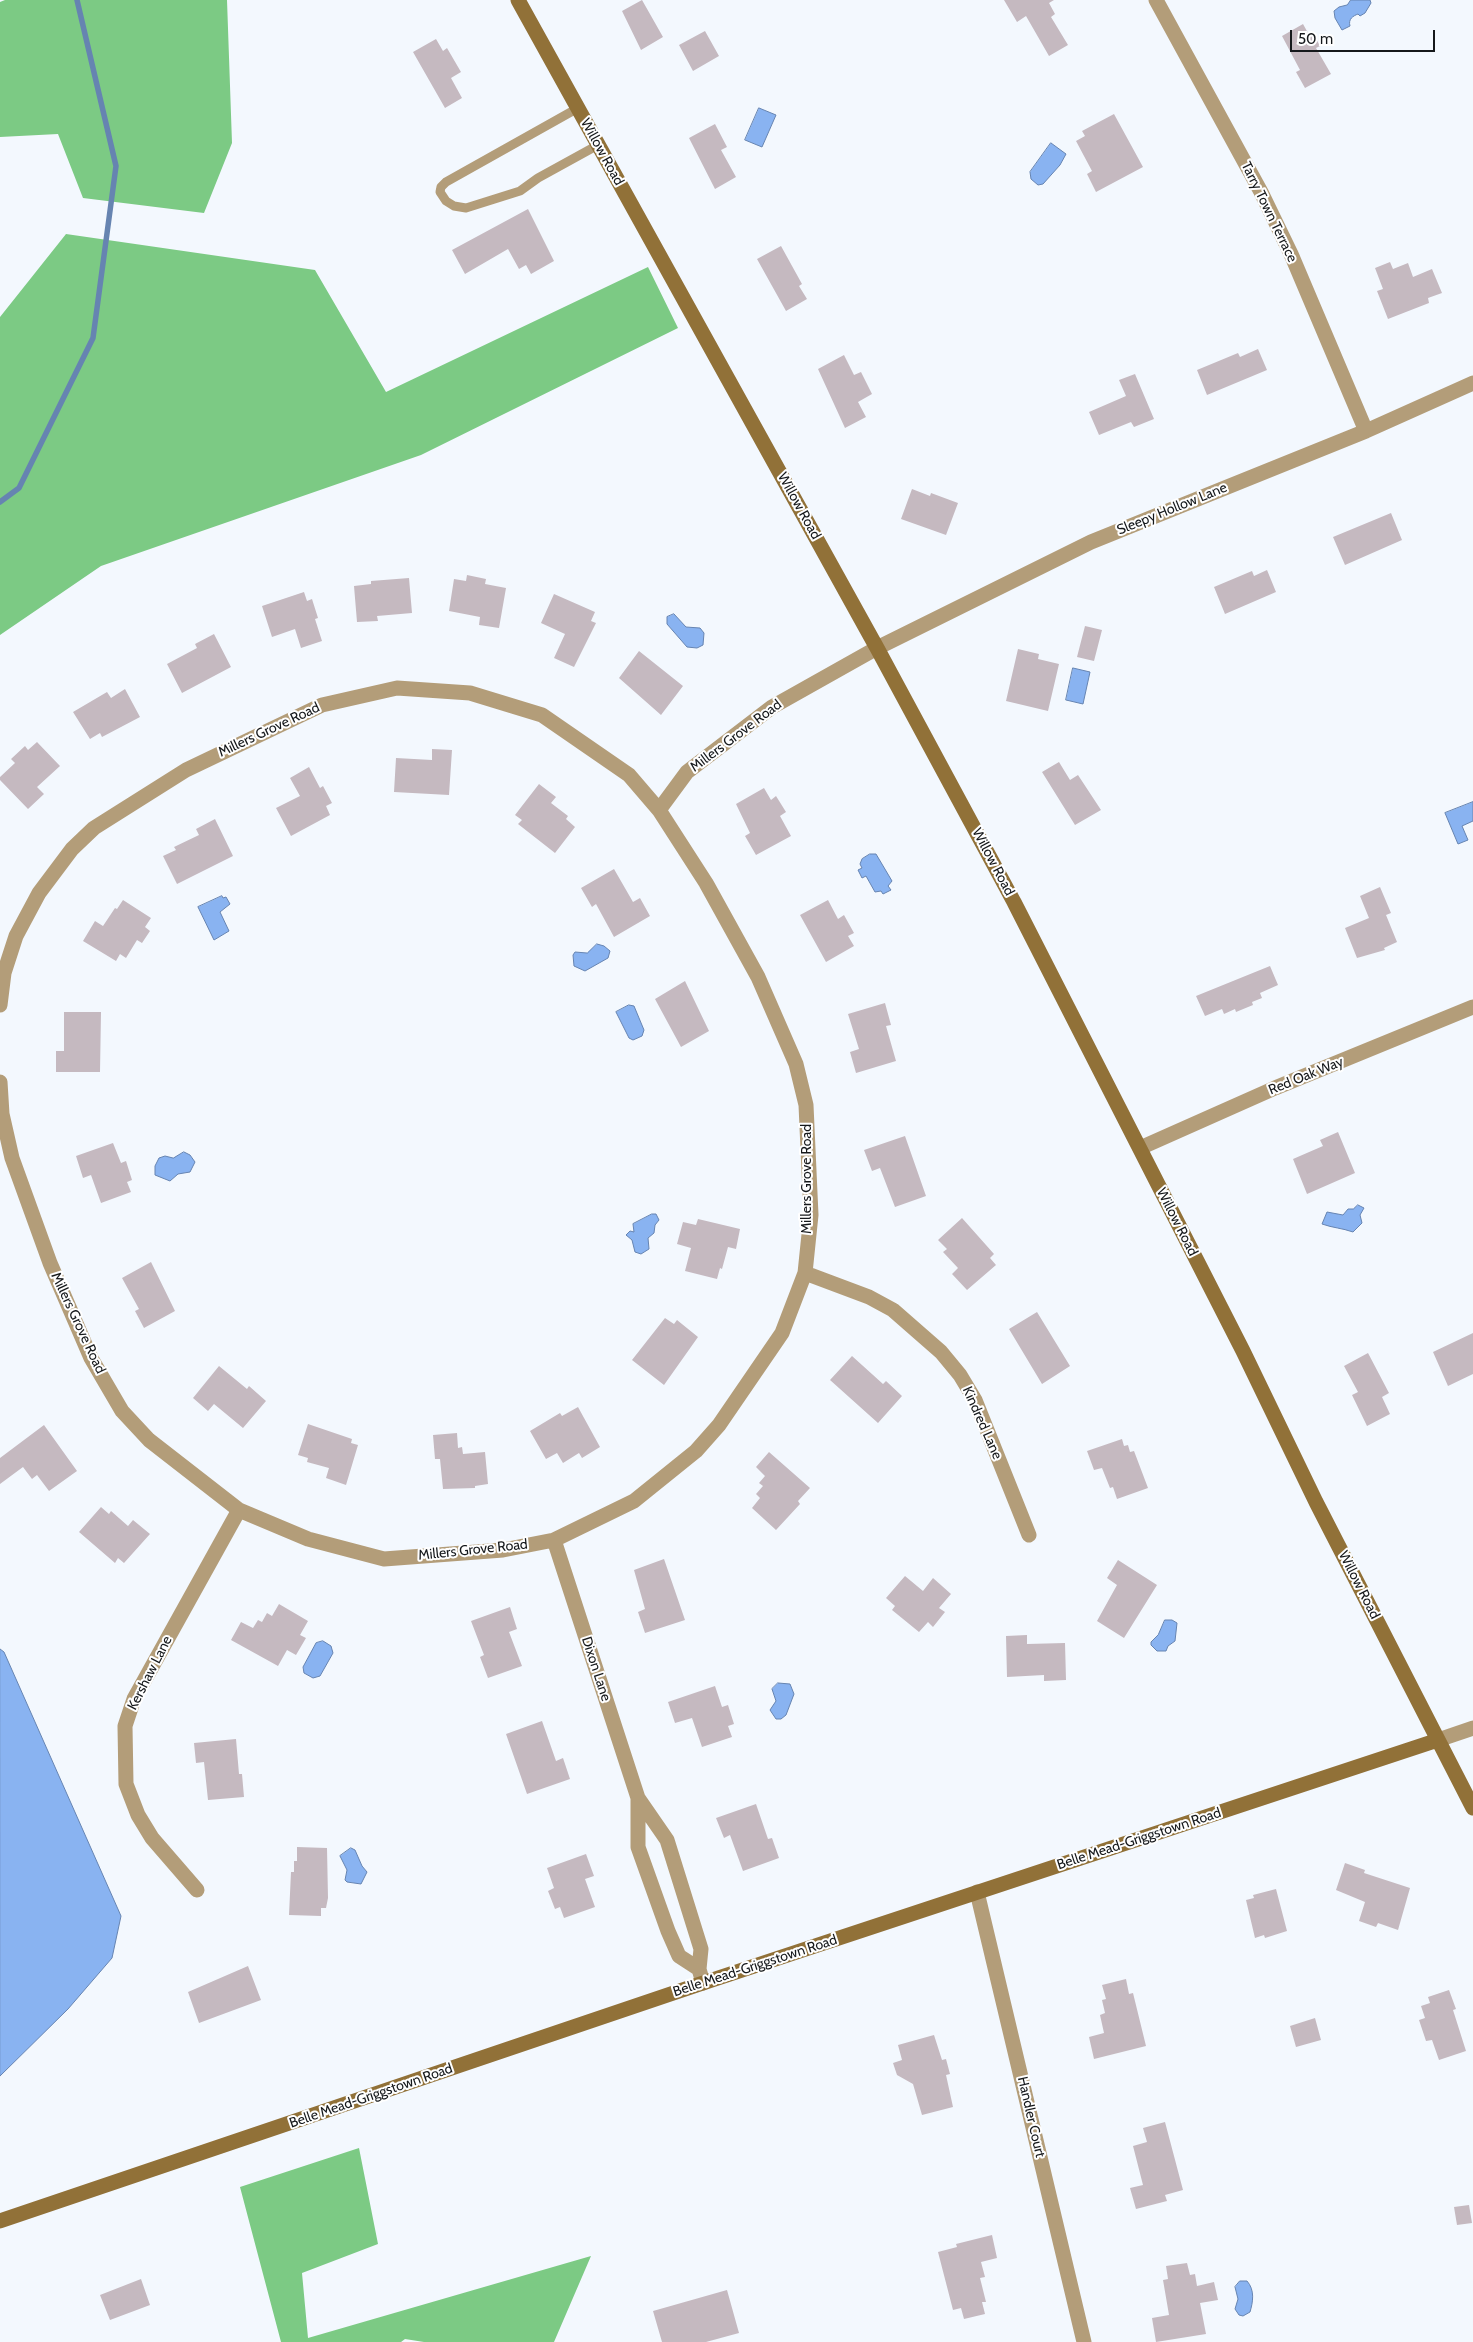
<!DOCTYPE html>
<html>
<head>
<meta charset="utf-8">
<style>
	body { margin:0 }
	#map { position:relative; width:1473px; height:2342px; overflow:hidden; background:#f3f8fe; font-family:Cabin,sans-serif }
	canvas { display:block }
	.scale { position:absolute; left:1290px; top:30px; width:145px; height:22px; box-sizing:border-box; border:2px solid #15181b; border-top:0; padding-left:6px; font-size:15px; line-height:18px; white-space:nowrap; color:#15181b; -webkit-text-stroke:4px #fff; paint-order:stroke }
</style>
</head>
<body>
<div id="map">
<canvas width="1473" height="2342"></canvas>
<div class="scale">50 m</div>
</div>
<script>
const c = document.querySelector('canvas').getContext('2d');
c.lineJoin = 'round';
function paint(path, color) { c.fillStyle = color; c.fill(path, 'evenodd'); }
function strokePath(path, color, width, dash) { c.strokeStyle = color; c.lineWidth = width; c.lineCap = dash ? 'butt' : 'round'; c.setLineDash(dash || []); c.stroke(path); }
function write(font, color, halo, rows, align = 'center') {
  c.font = font + ' Cabin,sans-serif'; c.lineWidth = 4; c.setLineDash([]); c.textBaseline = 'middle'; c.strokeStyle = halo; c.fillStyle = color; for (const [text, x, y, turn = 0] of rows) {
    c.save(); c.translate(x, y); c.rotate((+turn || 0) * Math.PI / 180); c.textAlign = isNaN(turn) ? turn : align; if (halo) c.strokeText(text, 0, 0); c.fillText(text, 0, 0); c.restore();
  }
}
const forest = new Path2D(`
	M5,0h222l5,143 -28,70 -121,-15 -25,-64 -58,3v-135z
	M66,234l249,36 71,122 262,-125 30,61 -257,127 -320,111 -101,69v-318z
	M359,2148l19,96 -76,29 6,65 283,-82 -37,86h-130l-19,-3 -4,3h-120l-41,-155z`);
const water = new Path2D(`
	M1351,0h19l1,3 -6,10 -5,3 -2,-2c-5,2 -10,5 -8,12l-8,4 -7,-12 -1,-7 5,-4 8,-2z
	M759,108l17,7 -14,32 -17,-7z
	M1051,143l15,11 -6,11 -17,19 -5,1 -7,-6 -1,-7z
	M674,614l12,13 14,1 4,5 -1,12 -6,3 -10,-1 -20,-23v-7z
	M1073,668l17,4 -7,32 -17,-4z
	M1473,802v19l-11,5 6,14 -10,4 -13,-31z
	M870,854h6l16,27 -4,5 3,4 -8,4 -2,-3 -6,1 -9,-16 -4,2 -4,-8 4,-2 -2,-4 2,-5z
	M222,896l1,2 3,-1 4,7 -10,8 9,19 -15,9 -16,-33z
	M597,944l7,2 6,5 -2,7 -23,13 -11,-5 -1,-11 2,-3 12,1z
	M629,1005l5,1 10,24 -2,6 -9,4 -4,-2 -13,-26z
	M184,1152l6,3 5,7 -5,10 -12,2 -8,7 -15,-6v-9l4,-8 6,-2 8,2z
	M1358,1205l6,3 -4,7 2,8 -9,9c-11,-4 -20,-4 -31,-8l5,-12 16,3 5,-6h5z
	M652,1214h4l3,6 -4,5 -1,8 -6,5 1,11 -8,5 -6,-2 -3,-12 -6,-5 4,-4 4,1 -1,-8z
	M1165,1620h7l5,3 -2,18 -7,5 -2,5h-9l-6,-6v-3l7,-7z
	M323,1641l8,5 2,7 -13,23 -7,2 -9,-5 -1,-6 13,-24z
	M0,1649l4,3 117,264 -9,42 -44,51 -68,67z
	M778,1683l12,1 4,10 -8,21 -5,4h-5l-6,-9 6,-9 -4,-12z
	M351,1848l4,2 7,16 5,6 -6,12 -14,-2 -2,-2 2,-10 -7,-14z
	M1240,2281h7c8,9 6,21 3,31l-7,4 -4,-1 -4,-6 3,-10 -3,-12z`);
const stream = new Path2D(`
	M0,502l19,-14 74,-150 23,-172 -39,-166`);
const building = new Path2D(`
	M642,0l21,37 -22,13 -19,-39z
	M1004,0h50l-5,3 6,11 -4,3 17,28 -19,11 -23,-40 -9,6z
	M1303,24l5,9 4,-2 8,15 -4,2 15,26 -26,14 -9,-16 4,-2 -18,-34z
	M705,31l14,25 -26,15 -14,-26z
	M436,39l7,12 4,-3 14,24 -10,6 11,20 -17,10 -32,-56z
	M1114,114l29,53 -47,25 -9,-18 5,-3 -16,-30 9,-5 -3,-5z
	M715,124l12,23 -6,3 15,27 -21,12 -26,-51z
	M528,209l26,52 -23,13 -5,-9 -7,4 -11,-20 -43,25 -13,-24z
	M781,246l21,38 -3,2 8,13 -21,12 -29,-52z
	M1390,262l3,7 15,-6 5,14 19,-8 10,24 -14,5 1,5 -41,16 -11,-28 6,-2 -8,-21z
	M1258,349l9,21 -60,25 -10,-25 41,-17 2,4z
	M844,355l10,20 7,-3 11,22 -14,8 8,15 -21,11 -27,-59z
	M1135,374l19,45 -20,8 -3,-5 -32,13 -10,-23 37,-16 -7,-16z
	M912,489l18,7 1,-3 27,10 -12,32 -45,-16z
	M1391,513l11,27 -57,25 -12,-28z
	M1267,570l9,22 -51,22 -11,-27 38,-16 2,5z
	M467,575l19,4 -1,5 21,4 -7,40 -20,-3 1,-8 -31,-6 5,-32 12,2z
	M409,578l3,35 -35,3 1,5 -21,1 -3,-36 17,-2v-3z
	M304,592l3,9 5,-2 6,19 -3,1 7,22 -21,7 -6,-19 -23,8 -10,-31z
	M554,594l41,18 -4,9 5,2 -22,44 -20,-9 11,-24 -24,-11z
	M1085,626l17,4 -8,31 -17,-4z
	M214,634l17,33 -49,26 -15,-29 30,-16 -2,-4z
	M1018,649l21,5 -1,5 21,5 -11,47 -42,-10z
	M639,651l44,35 -22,29 -42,-37z
	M125,689l15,28 -38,20 -2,-4 -10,6 -17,-27 34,-20 4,6z
	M37,742l23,24 -23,21 7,7 -16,15 -28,-29v-3l15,-14 -4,-4 14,-13 3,4z
	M432,749l20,1 -3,45 -55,-3 2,-34 36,2z
	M1059,762l11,18 8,-5 23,35 -26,15 -33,-53z
	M309,767l11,21 3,-2 9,17 -6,3 4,9 -39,21 -15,-28 24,-12 -10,-18z
	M539,784l17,13 -5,6 17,13 -2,3 9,8 -20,26 -37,-29 4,-4 -7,-5z
	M764,788l7,12 5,-4 10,16 -6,4 11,20 -35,19 -11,-19 5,-3 -14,-29z
	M215,819l18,37 -56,28 -14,-28 13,-6 -2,-3 25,-12 -3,-6z
	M614,869l19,33 7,-4 10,18 -36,21 -18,-33 -4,3 -11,-19z
	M1380,887l11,26 -5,2 11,27 -13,6 1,2 -28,8 -12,-30 24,-10 -9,-22z
	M123,900l28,18 -6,9 5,4 -8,12 -5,-3 -11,18 -6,-4 -4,7 -33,-20 12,-20 8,5 12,-18 2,1z
	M828,900l10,19 6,-4 10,18 -6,3 6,10 -28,16 -26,-47z
	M1270,966l8,19 -18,8 2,5 -10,4 1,3 -17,7 -1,-3 -11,5 -2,-5 -17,7 -9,-20z
	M685,981l24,50 -28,16 -26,-48z
	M885,1003l6,22 -5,1 10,35 -40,12 -6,-21 9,-3 -11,-35z
	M64,1012h37l-1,60h-44v-21h8z
	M1338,1132l17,41 -48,21 -14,-35 30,-13 -3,-6z
	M905,1136l21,60 -31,11 -15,-39 -8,3 -8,-21z
	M113,1143l8,20 5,-2 6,19 -5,2 4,10 -30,11 -10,-28 -8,3 -7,-22z
	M962,1218l32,36 -4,4 6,7 -29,25 -15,-16 6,-6 -15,-16 4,-3 -9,-9z
	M698,1219l42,10 -4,20 -8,-2 -6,22 -2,-1 -3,11 -32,-8 6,-23 -14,-4 6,-22 13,3z
	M151,1262l24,49 -31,17 -9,-17 4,-2 -17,-31z
	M1037,1312l33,54 -28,18 -33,-55z
	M665,1318l9,6 3,-4 21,17 -34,48 -32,-25z
	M1473,1333v41l-25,12 -15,-34z
	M1368,1353l21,40 -7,4 8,17 -23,12 -15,-31 6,-3 -14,-26z
	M852,1356l31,28 3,-3 16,15 -24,27 -48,-43z
	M219,1366l28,23 2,-3 17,15 -23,27 -29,-24 -6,7 -15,-13z
	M578,1407l22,40 -18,11 -3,-5 -16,10 -6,-10 -11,6 -16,-28 30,-18 2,3z
	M308,1424l44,15 -1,4 7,2 -12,40 -20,-7 3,-10 -22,-6 1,-4 -10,-3z
	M44,1425l33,46 -28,20 -12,-16 -5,4 -9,-12 -23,17v-26z
	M457,1433l1,15 4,-1 1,7 22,-2 3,32 -13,2v2l-32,1 -3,-30h-5l-2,-24z
	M1122,1439l2,7 4,-1 2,7 4,-1 14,37 -31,11 -4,-12 -3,1 -8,-20 -8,2 -7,-19z
	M769,1452l41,36 -12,13 2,3 -24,26 -24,-22 8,-10 -4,-4 7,-8 -4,-3 6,-7 -9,-9z
	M101,1507l8,7 2,-3 17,15 5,-6 17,14 -26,29 -6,-5 -3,5 -36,-31z
	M664,1559l21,61 -40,13 -7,-21 7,-3 -11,-39z
	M1118,1560l39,25 -33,53 -27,-17 20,-36 -10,-7z
	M905,1576l18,15 10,-13 18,16 -12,14 6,4 -12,15 -5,-5 -9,10 -27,-22 3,-4 -9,-8z
	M279,1604l29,17 -8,14 6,3 -10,17 -9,-5 -9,16 -47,-26 10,-18 12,6 5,-8 4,2 5,-9 5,3z
	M510,1607l7,22 -8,3 13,34 -34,12 -8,-21 4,-2 -13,-34z
	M1027,1635v9l38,-1 1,37 -22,1v-6l-37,2 -1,-41z
	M715,1686l7,21 6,-2 6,19 -6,2 4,11 -30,10 -10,-29 -17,5 -7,-21z
	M542,1721l14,40 7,-3 7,21 -43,15 -21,-60z
	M236,1739l3,35h3l2,23 -36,3 -4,-38 -8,1 -2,-20z
	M756,1804l12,35 4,-1 7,20 -36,13 -13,-36 -6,3 -8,-20z
	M297,1847l30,1 1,50 -2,10h-5v8l-32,-1 2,-43h3v-11h3z
	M586,1854l8,22 -9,3 10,28 -31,11 -4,-11 -5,2 -7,-18 6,-3 -7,-20z
	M1345,1863l20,7 -1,3 46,15 -12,42 -20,-7 -2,4 -17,-6 6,-19 -29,-12z
	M1276,1889l11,42 -22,7 -1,-3 -9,3 -9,-38 8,-2 -1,-3z
	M248,1966l13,34 -62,23 -11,-31z
	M1126,1979l3,15 4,-1 13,53 -52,13 -5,-22 15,-4 -4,-18 5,-2 -3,-13 4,-1 -4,-14z
	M1449,1990l7,19 -3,1 13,41 -27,9 -7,-20 -6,1 -7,-21 6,-2 -4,-12 9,-3 -2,-6z
	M1315,2018l6,22 -25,7 -6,-21z
	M934,2035l8,25 4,-1 4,15 -4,1 7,32 -31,8 -9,-31 -16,-9 -4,-12 9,-3 -4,-15z
	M1165,2122l18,68 -18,5 2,6 -31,8 -6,-21 13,-3 -10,-39 14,-4 -4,-14z
	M1469,2205l3,18 -15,2 -3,-18z
	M992,2235l5,23 -16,4 4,15 -5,1 6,24h-4l3,12 -21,5 -3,-11 -8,2 -15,-58 19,-5 -1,-3z
	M1187,2263l3,12 5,-1 2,12 17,-4 4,18 -18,3 6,31 -50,8 -4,-24 17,-3 -6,-35 5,-1 -2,-13z
	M141,2279l9,26 -40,15 -10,-25z
	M727,2290l12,43 -33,9h-44l-9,-31z`);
const lane = new Path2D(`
	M578,108l-132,74 -5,5 -1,5 6,9 8,5 12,2 54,-17 18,-13 60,-33`);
const street = new Path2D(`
	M1156,0l105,192 30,62 75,177
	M659,810l28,-38 85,-65 105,-59 214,-106 275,-111 107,-48
	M0,1005l4,-32 12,-37 23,-43 33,-44 22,-21 92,-58 136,-65 75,-17 73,5 72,22 87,60 30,35 47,73 52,94 38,87 10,41 5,110 -6,58 -23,60 -63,92 -23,26 -62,50 -80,39 -51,10 -119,9 -76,-20 -69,-29 -90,-70 -27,-29 -31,-53 -41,-95 -38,-105 -10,-44 -2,-32
	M1140,1148l135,-60 198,-81
	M805,1273l64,24 24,13 48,42 19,23 15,25 54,135
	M554,1540l84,258 29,42 34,109 -2,20 4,14
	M1438,1740l35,-12
	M638,1798v49l30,84 11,25 20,13
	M197,1890l-45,-52 -14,-23 -12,-31 -1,-58 9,-27 105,-189
	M977,1892l107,450`);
const secondary = new Path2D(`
	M518,0l359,648 137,254 229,449 73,151 157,306
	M0,2221l703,-238 735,-243`);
const streetNames = [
	["Willow Road",602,152,61],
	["Tarry Town Terrace",1269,212,64],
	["Willow Road",799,506,61],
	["Sleepy Hollow Lane",1172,509,-22],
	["Millers Grove Road",269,730,-25],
	["Millers Grove Road",736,736,-37],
	["Willow Road",993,862,62],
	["Red Oak Way",1306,1076,-22],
	["Millers Grove Road",807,1179,-90],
	["Willow Road",1177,1222,63],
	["Millers Grove Road",78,1323,65],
	["Kindred Lane",982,1423,66],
	["Millers Grove Road",473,1550,-6],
	["Willow Road",1359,1585,63],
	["Dixon Lane",596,1669,72],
	["Kershaw Lane",150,1673,-63],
	["Belle Mead-Griggstown Road",1139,1839,-18],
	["Belle Mead-Griggstown Road",755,1966,-18],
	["Belle Mead-Griggstown Road",371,2096,-19],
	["Handler Court",1031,2117,77]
];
paint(forest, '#7cca84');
paint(water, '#89b3f1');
strokePath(water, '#6684b1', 1);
strokePath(stream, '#6684b1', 5.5);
paint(building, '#c5b9c0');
strokePath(lane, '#b39d79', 9);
strokePath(street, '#b39d79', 15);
strokePath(secondary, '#917138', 15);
write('14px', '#15181b', '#fff', streetNames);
</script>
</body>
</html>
